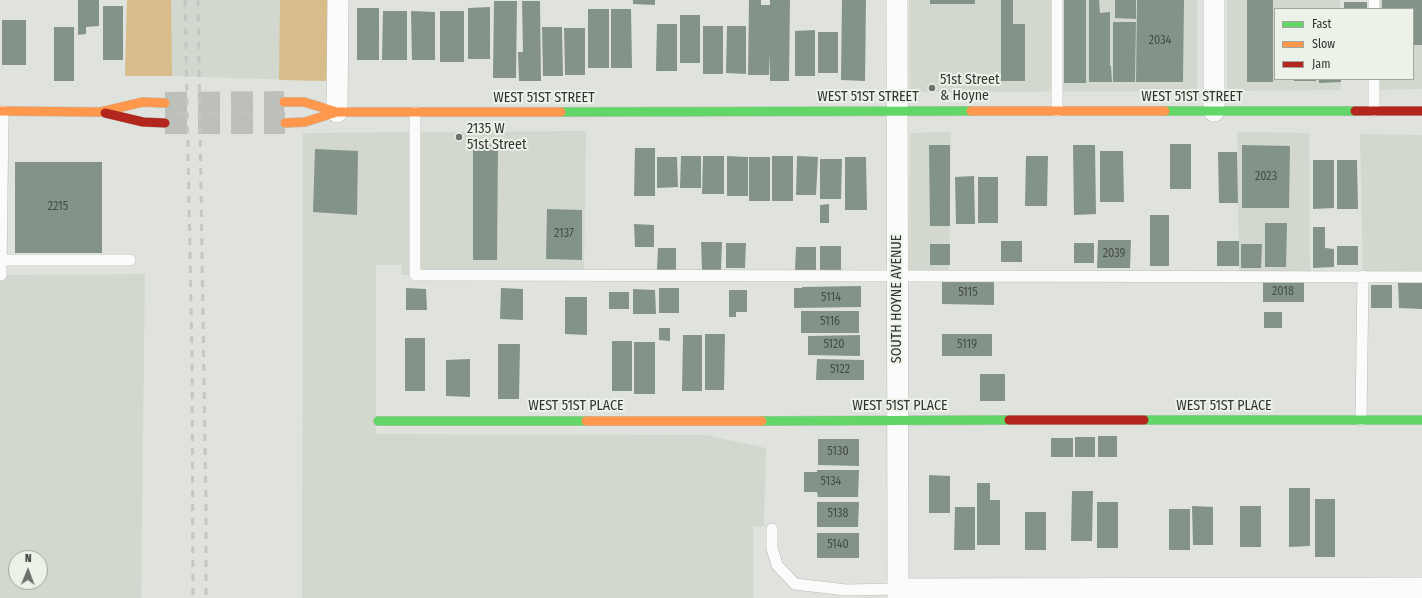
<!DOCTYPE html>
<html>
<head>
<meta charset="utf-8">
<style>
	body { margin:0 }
	#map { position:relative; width:1422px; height:598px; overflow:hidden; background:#e0e3dd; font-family:"Fira Sans Condensed",sans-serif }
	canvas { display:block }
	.legend { position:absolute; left:1274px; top:8px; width:140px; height:72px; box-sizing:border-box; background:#edf2e9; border:1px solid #a2a69f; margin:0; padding:5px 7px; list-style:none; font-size:12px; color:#323430 }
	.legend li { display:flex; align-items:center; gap:8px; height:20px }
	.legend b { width:20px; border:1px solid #a2a69f }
	.north { position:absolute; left:8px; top:550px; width:40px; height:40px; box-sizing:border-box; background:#edf2e9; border:1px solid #a2a69f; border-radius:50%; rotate:1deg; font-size:11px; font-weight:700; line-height:16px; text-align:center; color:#323430 }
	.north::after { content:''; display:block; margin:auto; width:14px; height:18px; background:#6f716d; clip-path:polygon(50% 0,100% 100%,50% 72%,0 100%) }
</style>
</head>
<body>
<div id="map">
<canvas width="1422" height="598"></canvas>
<ul class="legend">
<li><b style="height:5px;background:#63d668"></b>Fast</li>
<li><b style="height:5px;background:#ff974d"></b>Slow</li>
<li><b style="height:5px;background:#b3261e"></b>Jam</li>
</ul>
<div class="north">N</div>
</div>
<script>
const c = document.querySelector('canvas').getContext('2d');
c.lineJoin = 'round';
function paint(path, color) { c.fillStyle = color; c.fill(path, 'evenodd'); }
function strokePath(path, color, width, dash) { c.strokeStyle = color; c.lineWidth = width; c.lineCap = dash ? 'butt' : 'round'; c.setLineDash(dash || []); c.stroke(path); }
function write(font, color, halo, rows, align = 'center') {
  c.font = font + ' "Fira Sans Condensed",sans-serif'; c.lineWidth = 4; c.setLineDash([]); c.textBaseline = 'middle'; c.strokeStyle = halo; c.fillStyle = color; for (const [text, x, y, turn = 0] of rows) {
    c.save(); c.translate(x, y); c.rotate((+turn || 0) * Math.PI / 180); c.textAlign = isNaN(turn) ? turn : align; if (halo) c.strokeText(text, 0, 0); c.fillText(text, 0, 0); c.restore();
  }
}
const built = new Path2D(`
	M127,0h200v81l-155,-5h-47z
	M909,0h288v91l-287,1z
	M1227,0h113v9h-65v70h66v11l-114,1z
	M1374,0h48v89l-48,1 2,-11h37v-70h-39z
	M586,131l-2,144h-183l1,-10h-26v169l330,1 60,13 -2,78 -11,1v71h-451l1,-465z
	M951,132l-2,144h-40l1,-143z
	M1237,132l72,1 1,143h-71z
	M1360,134l62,1v141h-59z
	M145,274l-4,324h-141v-323zM16,558h24v24h-24z`);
const forest = new Path2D(`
	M127,0h44l1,76h-47z
	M280,0h47v81l-48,-1z`);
const building = new Path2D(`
	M78,0h21v26l-13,1v7l-8,1z
	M633,0h22v5l-22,-1z
	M749,0h12v5h9v-5h20l-1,81h-19v-28l-1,22h-21z
	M842,0h24l-1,81 -24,-1z
	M930,0h45v4h-45z
	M1001,0h12v24h12v57h-24z
	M1064,0h22v83h-22z
	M1089,0h10l1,13 10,-1v54h1l1,16h-23z
	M1115,0h21v19l-21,-1z
	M1137,0h47l-1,82h-47z
	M1247,0h26v82h-26z
	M1382,0h40v45h-9v-36h-31z
	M494,1h23l-1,77h-23z
	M522,1h18l1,80h-22l-1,-29h5z
	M1344,2h23v7h-23z
	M103,6h20v54h-20z
	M490,7v52h-22v-51z
	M357,8h22v52h-22z
	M588,9h21v59h-21z
	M611,9h20l1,59h-21z
	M383,11h24v49h-25z
	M411,11l24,1v48h-23z
	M440,11h24v51h-24z
	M680,15h20v48h-20z
	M2,20h24v45h-24z
	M1113,22h23l-1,60h-22z
	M657,24h20v47h-21z
	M703,26h20v48h-20z
	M727,26h19v48l-20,-1z
	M54,27h20v54h-20z
	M542,27h20l1,49h-20z
	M564,28h21v47h-20z
	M815,30v46h-20v-45z
	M818,32h20v41h-20z
	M1294,79h22v2h-22z
	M1319,79h22v3l-22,1z
	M1170,144h21v45h-21z
	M473,145h25l-1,115h-24z
	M929,145h21v81h-20z
	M1073,145h22l1,69 -22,1z
	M1242,145l48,1 -1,62h-47z
	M635,148h20v48h-21z
	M315,149l43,2 -1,64 -44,-3z
	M1100,151h23l1,51h-24z
	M1218,152h19l1,51h-19z
	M681,156h20v32h-21z
	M703,156h21v38h-22z
	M727,156l21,1v39h-21z
	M772,156h21v45h-21z
	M797,156l21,1 -2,38h-20z
	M1026,156h22l-1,50h-22z
	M657,157h20l1,30 -21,1z
	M749,157h21v44h-21z
	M845,157h21l1,53h-22z
	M820,159h22l-1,40h-21z
	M1313,160h21v48l-21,1z
	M1337,160h20l1,49h-21z
	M15,162h87v91h-87z
	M974,176l1,48h-19l-1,-47z
	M978,177h20v46h-20z
	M829,204v19h-9v-18z
	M547,209l35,1v50l-36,-1z
	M1150,215h19v51h-19z
	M1265,223h22l-1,44h-21z
	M634,224l20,1v22h-19z
	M1313,227h12v21l9,1v18l-21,1z
	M1098,240h33l-1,28h-33z
	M1001,241h21v21h-21z
	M1217,241h22v25h-22z
	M701,242h21l-1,28h-19z
	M726,243h20l-1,25h-19z
	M1074,243h20v20h-20z
	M930,244h20v21h-20z
	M1241,244h21l-1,24h-20z
	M820,246h21v24h-21z
	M1337,246h21v19h-21z
	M796,247h20v23h-21z
	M658,248h18v22h-19z
	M942,282h52v23l-52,-1z
	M1263,282h41v20h-41z
	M1398,283h24v26l-23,-1z
	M1371,285h21v23h-21z
	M861,286v21l-67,1v-20h8v-1z
	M406,288l20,1 1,21h-21z
	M501,288l22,1v31l-23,-1z
	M659,288h20v25h-20z
	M633,289l22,1 1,24h-23z
	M729,290h18v22h-11v5h-7z
	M609,292h20v17h-20z
	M565,297h22v38l-22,-1z
	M801,311h58v22h-58z
	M1264,312h18v16h-18z
	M659,328h11v13l-11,-1z
	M705,334h20l-1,56h-19z
	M942,334h50v22h-50z
	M683,335h19v56h-20z
	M860,335v21l-52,-1v-19z
	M405,338h20v53h-20z
	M612,341h20v50h-20z
	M634,342h21v52h-21z
	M498,344h22l-1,55h-21z
	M470,359v38l-24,-1v-36z
	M817,359l47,1v20h-48z
	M980,374h25v27h-25z
	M1098,436h19v21h-19z
	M1075,437h20v20h-20z
	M1051,438h22v19h-22z
	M818,439h41v27l-41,-1z
	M817,470h42l-1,27h-40l-1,-5h-13v-20h13z
	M929,475l21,1v37h-21z
	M977,483h13v17h10v45h-23z
	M1289,488h21v58l-21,1z
	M1072,491h21l-1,50h-21z
	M1315,499h20v58h-20z
	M817,502h42l-1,25h-41z
	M1097,502h21v46h-21z
	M1192,506l21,1v38h-20z
	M1240,506h21v41h-21z
	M955,507h20v43h-21z
	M1169,509h21v41h-21z
	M1025,512h21v38h-21z
	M817,533h42v25h-42z`);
const secondaryTunnel = new Path2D(`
	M165,103l119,-1
	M165,123h120`);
const lane = new Path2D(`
	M1057,0v111
	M1374,0v9
	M1374,79v32
	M415,112v163l1007,2
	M1,260h129
	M0,275h1l2,-164
	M1361,420l2,-144
	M772,529v19l5,17 18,19 51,6 52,-1`);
const street = new Path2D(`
	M897,0l1,598
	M1214,0v111
	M337,112l1,-112
	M898,589l524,-1`);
const fast = new Path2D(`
	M1165,111h190
	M561,112l410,-1
	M1144,420h278
	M378,421h208
	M762,421l247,-1`);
const slow = new Path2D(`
	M284,102h20l33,10h224
	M0,111l100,1 43,-10 22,1
	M971,111h194
	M285,123l20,-1 32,-10
	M586,421h176`);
const jam = new Path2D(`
	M1355,111h67
	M105,113l38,9 22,1
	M1009,420h135`);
const rail = new Path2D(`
	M185,0l7,352 1,246
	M198,0l8,508v90`);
const markers = [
	[932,88,4,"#6f716d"],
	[459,137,4,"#6f716d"]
];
const numberNames = [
	["2034",1160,41],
	["2023",1266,177],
	["2215",58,207],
	["2137",564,234],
	["2039",1114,254],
	["2018",1283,292],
	["5115",968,293],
	["5114",831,298],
	["5116",830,322],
	["5120",834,345],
	["5119",967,345],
	["5122",840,370],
	["5130",838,452],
	["5134",831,482],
	["5138",838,514],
	["5140",838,545]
];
const poiNames = [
	["51st Street",940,80],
	["& Hoyne",940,96],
	["2135 W",467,129],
	["51st Street",467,145]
];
const streetNames = [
	["WEST 51ST STREET",868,97],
	["WEST 51ST STREET",1192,97],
	["WEST 51ST STREET",544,98],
	["SOUTH HOYNE AVENUE",897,299,-90],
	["WEST 51ST PLACE",576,406],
	["WEST 51ST PLACE",900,406],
	["WEST 51ST PLACE",1224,406]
];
paint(built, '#d2d8cd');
paint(forest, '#d8bc89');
paint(building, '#849389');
strokePath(secondaryTunnel, '#bdc0ba', 22, [22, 11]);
strokePath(lane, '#bcbeb9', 12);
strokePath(street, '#bcbeb9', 22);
strokePath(fast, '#bcbeb9', 10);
strokePath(slow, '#bcbeb9', 10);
strokePath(jam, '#bcbeb9', 10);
strokePath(lane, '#fafbfa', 11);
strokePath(street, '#fafbfa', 21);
strokePath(fast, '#63d668', 9);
strokePath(slow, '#ff974d', 9);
strokePath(jam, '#b3261e', 9);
strokePath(rail, '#c6c6c5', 3, [7, 7]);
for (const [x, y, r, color] of markers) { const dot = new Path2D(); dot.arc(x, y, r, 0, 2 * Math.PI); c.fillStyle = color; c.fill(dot); strokePath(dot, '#edf2e9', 1.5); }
write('12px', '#464c46', null, numberNames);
write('14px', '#323430', '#edf2e9', poiNames, 'left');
write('14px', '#323430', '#edf2e9', streetNames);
</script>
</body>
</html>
